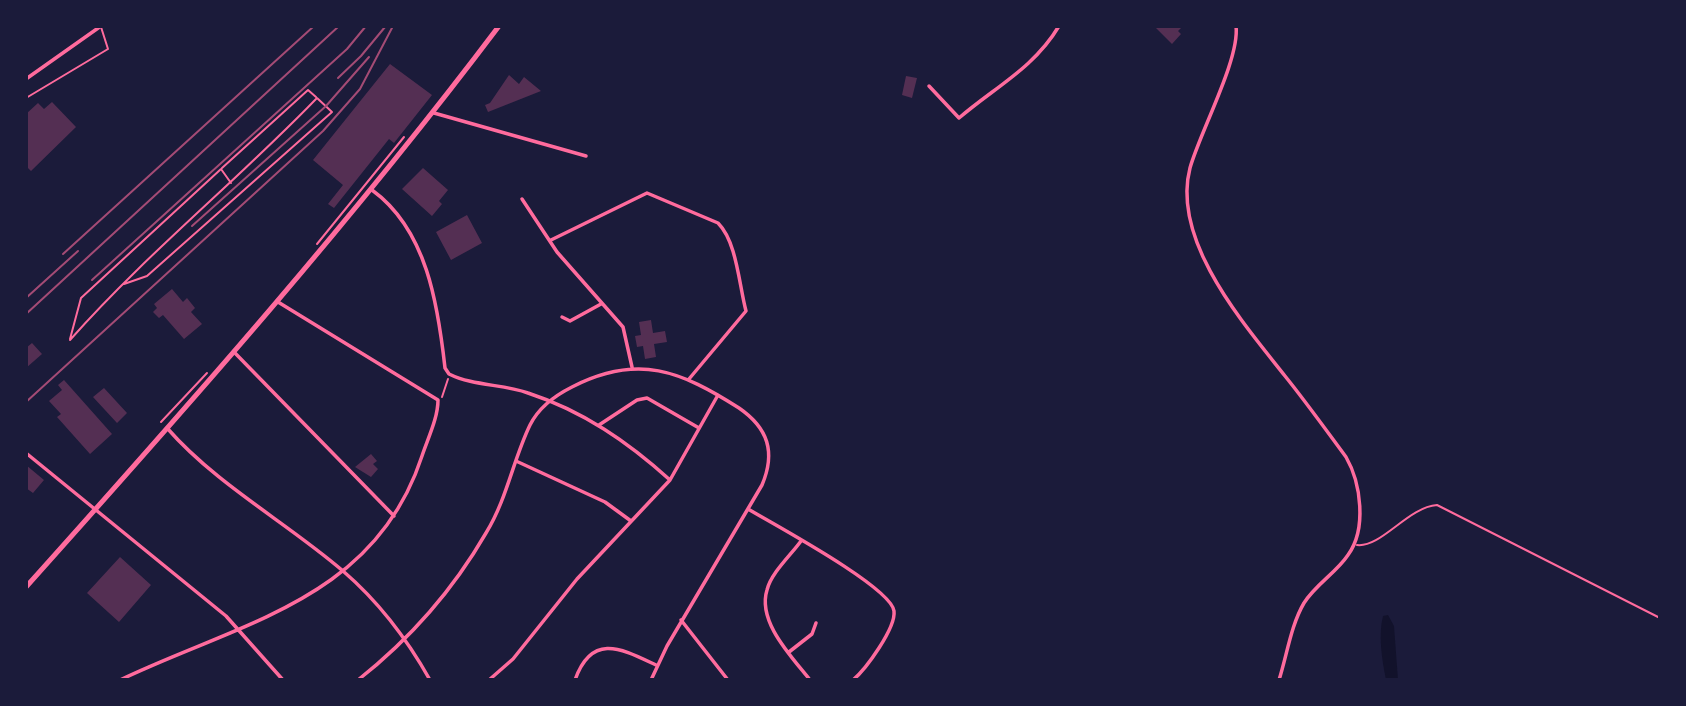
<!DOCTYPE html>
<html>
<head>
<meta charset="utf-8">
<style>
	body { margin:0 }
	#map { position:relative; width:1686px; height:706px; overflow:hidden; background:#1b1b3a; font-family:"Noto Serif",serif }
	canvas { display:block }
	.frame { position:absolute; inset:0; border:28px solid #1b1b3a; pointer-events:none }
</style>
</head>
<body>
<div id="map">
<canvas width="1686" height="706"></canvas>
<div class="frame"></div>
</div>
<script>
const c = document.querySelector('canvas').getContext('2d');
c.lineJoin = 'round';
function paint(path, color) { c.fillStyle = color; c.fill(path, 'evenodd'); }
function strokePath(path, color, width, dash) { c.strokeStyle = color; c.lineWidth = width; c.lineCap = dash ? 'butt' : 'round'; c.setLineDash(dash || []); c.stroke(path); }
const water = new Path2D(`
	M1388,615l6,11 4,54h-12c-4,-20 -8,-45 -3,-64z`);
const building = new Path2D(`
	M1154,26h29l-5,5 3,3 -9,10z
	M390,64l42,31 -38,48 -5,-4 -55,69 -6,-4 15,-19 -30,-25z
	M509,75l10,9 5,-7 17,14 -53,21 -3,-7 5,-2z
	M906,76l11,2 -5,20 -10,-3z
	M52,102l24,25 -45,44 -5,-5v-52l12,-11 6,6z
	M423,168l25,22 -9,11 3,3 -10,12 -30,-27z
	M467,215l15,28 -31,17 -15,-28z
	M172,289l11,13 4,-4 8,10 -4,4 11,12 -18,15 -21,-24 -4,3 -6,-6 4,-4 -3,-4z
	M651,320l2,13 12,-2 2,11 -13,2 2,13 -11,2 -2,-13 -6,1 -2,-11 6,-1 -2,-13z
	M32,343l10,11 -16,14v-20z
	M64,380l48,54 -22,20 -33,-37 4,-3 -12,-13 13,-11 -4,-5z
	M104,388l23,25 -10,10 -24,-26z
	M371,454l6,7 -4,3 5,5 -7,8 -16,-10z
	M26,465l18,15 -11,13 -7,-5z
	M120,557l31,28 -32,37 -32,-29z`);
const path = new Path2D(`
	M317,244l87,-107
	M442,397l6,-18
	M161,422l46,-49
	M1357,545c24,3 51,-38 80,-40l223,113`);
const service = new Path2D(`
	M26,98l82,-49 -7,-22
	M222,168l86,-78 8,7
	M70,339l11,-41 140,-129 10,14
	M70,340c76,-86 167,-159 247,-242l15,14 -185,164 -23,8`);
const minor = new Path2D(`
	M1236,26c4,33 -36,106 -46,142 -19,73 54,156 95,208 21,26 41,54 61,81 15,26 21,72 2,98 -12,18 -32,29 -44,48 -13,22 -17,52 -25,77
	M26,79l75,-53
	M929,86l30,32c36,-31 75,-50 100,-92
	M434,113l152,43
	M372,190c55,40 66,115 73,178l4,6c24,12 54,10 79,19 55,18 100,49 142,87
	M522,199l35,53 66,75 9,40
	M551,240l96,-47 71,30c19,19 21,62 28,88l-57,68
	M562,317l8,4 31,-17
	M234,352l160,164
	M599,425l38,-25 10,-2 52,30
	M167,428c50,57 119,94 176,143 36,31 64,68 87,109
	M26,453l200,163 57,64
	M516,461l89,41 26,19
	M748,509c25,15 143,78 146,102 2,17 -28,58 -41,69
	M801,541c-10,14 -30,32 -34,49 -10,32 25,67 43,90
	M681,620l47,60
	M789,652l23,-18 4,-11
	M120,680c121,-58 255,-80 302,-224 6,-18 16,-38 16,-56l-160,-98
	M358,680c52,-41 95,-90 128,-147 21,-34 27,-73 44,-108 9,-18 24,-29 42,-38 66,-34 109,-16 167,21 29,20 37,44 23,77l-95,161 -16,34
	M489,680l24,-21 64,-80 93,-99 48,-85
	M575,680c17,-48 47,-31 81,-15`);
const primary = new Path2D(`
	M26,587c163,-182 326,-366 473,-561`);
const rail = new Path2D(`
	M338,78l23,-22 24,-29
	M192,226l134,-120 43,-49
	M63,254l251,-228
	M92,280l255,-231 19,-23
	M26,298l52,-47
	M26,314l313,-288
	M26,402l297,-271 37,-42 33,-63`);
paint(water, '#12122b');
paint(building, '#542f53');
strokePath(path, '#ff6b9d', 2);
strokePath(service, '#ff6b9d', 2);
strokePath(minor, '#ff6b9d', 3.5);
strokePath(primary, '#ff6b9d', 5);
strokePath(rail, '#a44b75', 2);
</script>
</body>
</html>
